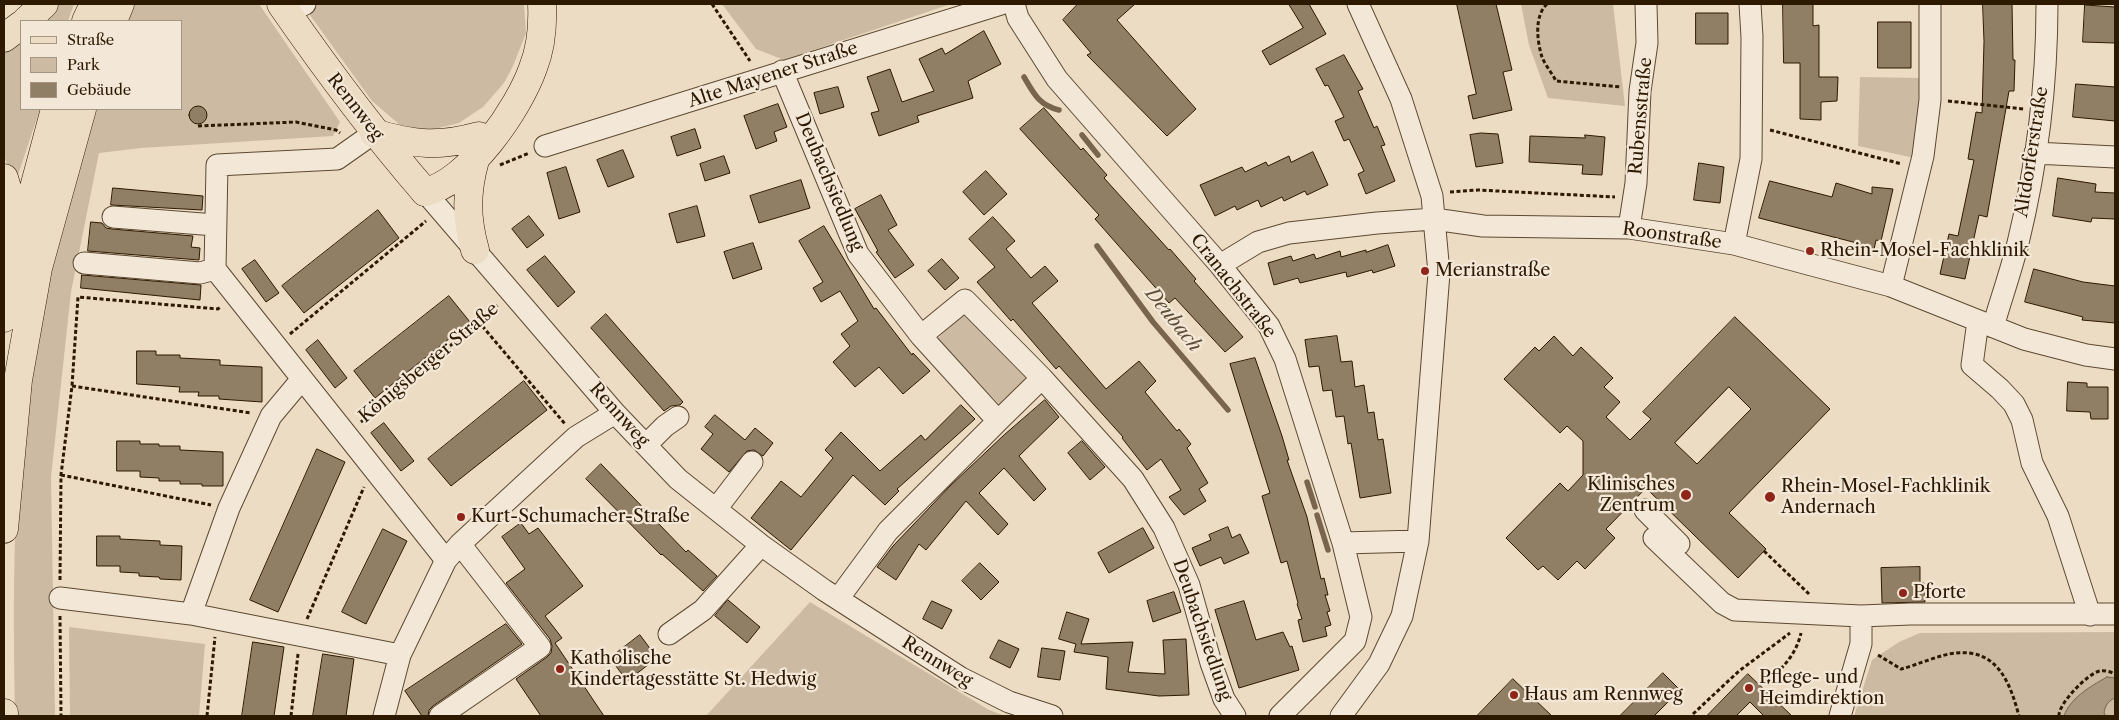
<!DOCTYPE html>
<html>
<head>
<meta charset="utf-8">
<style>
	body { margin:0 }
	#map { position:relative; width:2119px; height:720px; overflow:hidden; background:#ecdcc3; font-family:"Libre Caslon Text",serif }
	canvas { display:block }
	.frame { position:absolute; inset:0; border:5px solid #2d1800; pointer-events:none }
	.legend { position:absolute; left:20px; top:20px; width:162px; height:90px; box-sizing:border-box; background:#f3e8d8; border:1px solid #a49582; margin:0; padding:6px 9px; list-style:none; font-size:15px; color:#2d1800 }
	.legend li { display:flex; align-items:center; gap:10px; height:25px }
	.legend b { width:25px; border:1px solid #a49582 }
</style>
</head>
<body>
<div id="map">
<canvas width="2119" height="720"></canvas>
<div class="frame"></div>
<ul class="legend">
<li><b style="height:6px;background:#ecdcc3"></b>Straße</li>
<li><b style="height:14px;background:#ccbba2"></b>Park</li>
<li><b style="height:14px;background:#907e65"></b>Gebäude</li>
</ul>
</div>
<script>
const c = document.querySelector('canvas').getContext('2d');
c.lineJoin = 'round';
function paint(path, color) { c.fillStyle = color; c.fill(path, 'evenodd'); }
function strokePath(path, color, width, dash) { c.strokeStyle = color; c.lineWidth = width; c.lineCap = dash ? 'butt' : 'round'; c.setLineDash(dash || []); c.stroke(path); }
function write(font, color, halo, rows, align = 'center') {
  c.font = font + ' "Libre Caslon Text",serif'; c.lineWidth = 4.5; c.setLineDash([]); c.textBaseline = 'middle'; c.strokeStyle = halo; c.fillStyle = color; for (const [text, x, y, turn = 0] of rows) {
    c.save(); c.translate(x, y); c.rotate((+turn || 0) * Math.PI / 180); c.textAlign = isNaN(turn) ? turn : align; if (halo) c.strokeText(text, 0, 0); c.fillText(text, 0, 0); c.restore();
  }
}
const green = new Path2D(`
	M53,4h21l-6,17h-32z
	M130,4h129l81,118 -7,14 -192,12 -42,5 -28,139 -20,185 4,239h-40c-2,-121 -3,-242 16,-362 13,-83 38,-164 62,-245h88v-88h-58z
	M302,4h222l2,29 -13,33 -9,17 -21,24 -24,16 -29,7 -30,-5 -28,-24z
	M722,4h229l-167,56 -28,-11z
	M1521,4h92l12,102 -77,-8 -19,-53z
	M21,36v73h19l-26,78 -10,-32v-108z
	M1860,77l61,1 -6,80 -57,-12z
	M965,312l63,65 -28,28 -63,-66z
	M810,602l179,108 16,6h-299z
	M69,627l136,17 -6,72h-129z
	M2115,632v84h-261l18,-56 27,-18 21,-9z`);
const water = new Path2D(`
	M2107,677l8,1v20c-7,3 -10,8 -11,15l2,3h-42c6,-18 27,-30 43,-39z`);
const stream = new Path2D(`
	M1024,77c10,17 15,28 35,33
	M1082,135l16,20
	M1097,246l56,76 75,88
	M1307,482l8,25
	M1317,515l11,35`);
const building = new Path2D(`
	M1078,4h57l-18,16 79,89 -29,27 -80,-81 4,-2 -28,-33z
	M1289,4h20l17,30 -56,31 -8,-14 41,-23z
	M1457,4h39l16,66 -9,2 9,38 -39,9 -5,-23 8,-2z
	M1783,4h30v22l6,-1v52h19l-1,24 -16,1v18l-21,-1v-56h-16z
	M1983,4h29l1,56h2l-1,31h-5l-22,126 -8,-2 -14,64 -25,-5 9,-40 9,2 16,-76 -6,-1 8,-47 6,1 2,-71z
	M2085,5l30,2v36l-32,-1z
	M1696,13h32v31h-32z
	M1878,22h33v46h-33z
	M984,31l17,33 -33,17 5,17 -56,18 2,6 -40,14 -8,-23 8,-2 -12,-34 23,-8 12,33 32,-11 -15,-32 23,-11 3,6z
	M1344,55l19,34 -5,2 16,37 3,-2 8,19 -4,1 14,35 -29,13 -8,-20 6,-3 -15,-32 -5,2 -9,-20 9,-4 -16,-32 -3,1 -9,-17z
	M2076,84l39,3v34l-42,-4z
	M838,87l6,20 -24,7 -6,-21z
	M778,104l9,23 -13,5 3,9 -21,8 -12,-33z
	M189 115a9 9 0 1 1 18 0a9 9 0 1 1-18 0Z
	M1044,108l37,42 2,-2 24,27 -3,3 65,72 1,-1 26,30 -2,2 49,56 -18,15 -50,-54 -6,5 -74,-84 4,-4 -79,-86z
	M695,129l6,19 -24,8 -6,-19z
	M1481,133l17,1 5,29 -27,4 -6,-32z
	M1585,135l20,2 -3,38 -20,-1 1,-9 -54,-3 1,-26 55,2z
	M623,150l11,27 -26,10 -11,-27z
	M1313,152l15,33 -21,10 -2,-4 -21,10 -2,-4 -21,10 -3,-7 -21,10 -2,-4 -20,10 -15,-31 42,-18 3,5 21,-10 2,4 21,-10 2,6z
	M724,156l6,17 -25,8 -5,-17z
	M1699,163l25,4 -4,36 -26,-3z
	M566,167l14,45 -21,7 -12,-46z
	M986,171l21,23 -23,21 -21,-23z
	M2058,178l38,6 -1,8 20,1v26l-23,-1 -1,4 -38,-6z
	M801,180l9,28 -51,15 -9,-27z
	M1770,181l62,16 4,-14 36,11v-7l21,2 -12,52 -5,-1 -3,14 -17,-8 1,-3 -98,-25z
	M113,188l90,8 -1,14 -91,-5z
	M881,195l16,30 -9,5 26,35 -19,13 -19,-26 2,-1 -23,-42z
	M697,206l8,30 -28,7 -8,-29z
	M378,210l21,28 -95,75 -22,-27z
	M529,216l15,19 -17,13 -15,-19z
	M993,217l22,24 -9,8 25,29 14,-12 13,15 -26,22 74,86 33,-28 17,20 -11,11 32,39 2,-2 12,15 -4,4 21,35 -9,6 7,12 -22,14 -15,-18 12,-7 -20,-31 -14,11 -25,-32 1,-1 -64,-71 -3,3 -43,-50 -2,2 -34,-39 18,-15 -26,-28z
	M91,222l11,1 4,5 6,1 81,7 -2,11 9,1 -1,12 -111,-9z
	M824,226l50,83 2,-1 36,47 1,-2 17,18 -27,23 -24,-27 -24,20 -22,-25 17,-16 -9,-12 17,-13 -18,-30 -19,11 -8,-14 10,-6 -24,-41z
	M753,243l9,26 -29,10 -9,-27z
	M1388,245l7,21 -22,7 -1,-3 -25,7 -1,-5 -46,11 -2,-5 -24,7 -6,-22 23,-7 2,5 21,-7 2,5 24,-8 1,6 25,-7v2z
	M545,256l30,36 -17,15 -31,-37z
	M942,259l17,19 -14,12 -17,-19z
	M255,260l24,33 -13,9 -24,-33z
	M2034,269l49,13 32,4v37l-33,-3 1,-3 -58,-15z
	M82,275l119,10 -1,15 -119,-12z
	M449,296l21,26 -95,76 -21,-27z
	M606,314l77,88 -3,3 -9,1 -7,5 -73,-83z
	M1735,317l95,92 -101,104 37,36 -28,29 -92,-90 -40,41 9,9 -30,31 -8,-8 -19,19 -15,-14 -5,4 -32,-32 54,-55 8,8 15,-16v-34l-16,-15 -7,7 -56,-54 31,-32 4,4 15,-15 19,20 8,-9 32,31 -9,9 16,15 -14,15 24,23 21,-21 -8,-7zM1729,387l22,22 -54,55 -22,-21z
	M1337,336l4,26 11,-1 3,26 9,-2 4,28 6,-1 4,28 5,-1 8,54 -31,5 -9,-55 -3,1 -4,-28 -8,1 -4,-27 -9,1 -4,-25 -10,1 -4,-27z
	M318,340l29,38 -12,10 -29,-38z
	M137,351h19v4h24v3l40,2v5l42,2v35l-43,-3v-3h-21l1,-4h-20l1,-5 -43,-3z
	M1255,358l27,78 7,24h-2l20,57 14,62 3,-1 4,17h-3l5,16 -3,1 4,13 -6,2 2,9 -24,6 -5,-22 4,-1 -5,-15 1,-1 -11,-42 -6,2 -19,-67 8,-3 -40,-129z
	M524,381l23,29 -96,76 -23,-27z
	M2068,382l19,1v4h21v32h-17l-1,-7 -23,-1z
	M1045,400l14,17 -40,39 27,33 -12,12 -30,-33 -25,25 29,31 -10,11 -32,-34 -40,49 -7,-6 -23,36 -19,-13 16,-21 57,-60 54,-51z
	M961,405l14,14 -78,70 2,2 -14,14 -32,-30 -62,75 -40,-32 30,-37 20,16 32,-39 -8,-8 16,-18 39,39 41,-36 4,5z
	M715,415l30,25 10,-12 18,15 -10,13 -9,-6 -7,1 -18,21 -28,-23 12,-15 -8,-7z
	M384,423l30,38 -13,10 -30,-38z
	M117,441h23v3h19v2h21v4l43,2v34h-21v-2h-22v-3h-21v-3l-19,-1v-6h-23z
	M1082,441l23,26 -15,13 -22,-27z
	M317,449l28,13 -67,150 -28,-12z
	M601,464l85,88 2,-2 29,26 -14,15 -41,-37 -1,1 -75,-76z
	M521,523l8,11 9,-6 45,58 -38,30 17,22 -7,5 49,73h-63l-25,-37 31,-22 4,-4 1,-7 -2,-7 -44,-56 19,-14 -23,-32z
	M1228,527l4,11 8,-4 9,19 -25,11 -3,-7 -21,9 -8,-18 19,-8 -2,-5z
	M1143,528l11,20 -45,25 -11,-20z
	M383,529l24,12 -41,83 -24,-12z
	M97,536h23v3l40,2v4l22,1 -1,34 -21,-1 -1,-2 -20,-1v-3l-19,-1v-6h-23z
	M980,563l19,19 -18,18 -19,-19z
	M1920,567v16h4l1,19 -43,1 -1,-35z
	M1174,592l7,20 -28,10 -6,-21z
	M728,600l32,27 -13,16 -32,-27z
	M932,601l20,9 -10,19 -19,-10z
	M1244,601l12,39 27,-8 7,15 2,-1 7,24 -60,18 -24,-78z
	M1067,612l22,7 -8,25 52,-2 -5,30 37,2 -2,-34 23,-1 3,56 -30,1 -53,-7 2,-32 -34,-5 2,-8 -17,-5z
	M506,624l16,20 -89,62 -4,4 -1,6h-6l-17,-25z
	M640,635l17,23 -30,23 -17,-23z
	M999,640l20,9 -9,19 -20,-10z
	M253,642l31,5 -10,69h-32z
	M1042,648l23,3 -5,29 -22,-3z
	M323,654l31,5 -8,57h-33z
	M1663,673l17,17 -26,26h-34z
	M1748,674l44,42h-28l-14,-14 -14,14h-29z
	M1513,679l39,37h-75z`);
const path = new Path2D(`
	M712,4l38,57
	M1547,4c-13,12 -10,37 -5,53 3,8 10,16 14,24l65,6
	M1948,101l76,8
	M198,126l98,-4 40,8 4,3
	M1770,130l132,34
	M500,165l29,-12
	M1450,192l28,-2 137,7
	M478,321l87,103
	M290,334l136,-113
	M72,386l179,27
	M361,422l138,-118
	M61,475l150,30
	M1764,551l45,43
	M60,580l1,-105 11,-89 6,-89 140,12 3,-3
	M60,616l1,100
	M307,619l57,-132
	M1878,655l23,14c16,-4 40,-15 55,-16 42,-4 54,30 63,63
	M1767,683c16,-16 29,-28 34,-50
	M1693,714l46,-43 51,-38
	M207,716l8,-79
	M291,716l7,-62
	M2059,716c-1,-12 29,-43 41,-45 5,-1 11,1 15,3`);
const minor = new Path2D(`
	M1014,4l4,14 39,61 163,186 49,61 16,33 58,184 75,-2
	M287,13l18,-9
	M782,71l76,183 63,82 77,85 44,-43 91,101 31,49 25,57 22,78 13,36 11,17
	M374,133l-37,26 -120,6 -2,104 231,291
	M545,146l456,-142
	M2035,153l80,4
	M425,192l190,221 63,66 83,66 63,45 137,88 48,24 43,14
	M113,217l102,8
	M1629,228l7,-45 4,-92 7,-48 -1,-39
	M1734,244l17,-85 1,-122 -2,-33
	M84,263l116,10 15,-4
	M1220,265l38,-23 31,-9 88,-10 57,-4 49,7 146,2 105,16 74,20 83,22 133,53 62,16 29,4
	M1891,286l32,-130 7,-56v-96
	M1978,321l-6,44 28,24 14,15 8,16 10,43 26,53 32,99
	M1993,327c8,-28 18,-56 25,-84 19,-78 29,-160 29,-239
	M921,336l44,-36 77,78
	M302,379l-31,37 -42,92 -38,106 209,41
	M646,445l19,-19 13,-9
	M716,509l36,-47
	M1645,510l34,34
	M1654,538l68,65 13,7 126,6 49,-2h205
	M60,598l131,16
	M838,599l50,-68 110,-110
	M669,634l34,-24 58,-65
	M384,716l16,-61 46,-95 14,-16 116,-107 39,-24
	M440,716l100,-69 -80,-103
	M1280,716l75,-75 6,-24 -18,-74
	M1341,716l38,-52 23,-48 16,-75 21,-268 -7,-77 -31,-97 -43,-95
	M1840,716l21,-72v-28`);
const major = new Path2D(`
	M281,4c45,65 92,128 144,188`);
const highway = new Path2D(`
	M26,21l18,-17
	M86,21l8,-17
	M113,21l7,-17
	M4,38l17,-13
	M374,133c39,12 66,14 105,3
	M475,160c-9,32 -9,58 0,90
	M4,178l3,10 4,58
	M425,192c43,-9 94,-84 108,-124 8,-20 10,-43 9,-64
	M4,318l8,-48 43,-161
	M4,529l14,-149 20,-112 44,-159
	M4,713v3`);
const markers = [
	[1810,251,5,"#8f2418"],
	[1425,271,5,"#8f2418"],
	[1686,495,6,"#8f2418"],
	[1770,497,6,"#8f2418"],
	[461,517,5,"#8f2418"],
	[1903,593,5,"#8f2418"],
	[560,669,5,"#8f2418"],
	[1749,688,5,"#8f2418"],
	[1514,695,5,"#8f2418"]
];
const streetNames = [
	["Alte Mayener Straße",773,75,-18],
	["Rennweg",355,107,52],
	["Rubensstraße",1641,116,-85],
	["Altdorferstraße",2032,152,-81],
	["Deubachsiedlung",829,182,67],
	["Roonstraße",1672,236,8],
	["Cranachstraße",1233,286,52],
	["Königsberger Straße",429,363,-40],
	["Rennweg",619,415,48],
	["Deubachsiedlung",1202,630,71],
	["Rennweg",937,662,32]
];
const poiNames = [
	["Rhein-Mosel-Fachklinik",1820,251],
	["Merianstraße",1435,271],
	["Klinisches",1675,485,"right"],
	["Zentrum",1675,506,"right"],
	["Rhein-Mosel-Fachklinik",1781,487],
	["Andernach",1781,508],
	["Kurt-Schumacher-Straße",471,517],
	["Pforte",1913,593],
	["Katholische",570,659],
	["Kindertagesstätte St. Hedwig",570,680],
	["Pflege- und",1759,678],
	["Heimdirektion",1759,699],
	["Haus am Rennweg",1524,695]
];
const waterNames = [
	["Deubach",1173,320,51]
];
paint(green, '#ccbba2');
paint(water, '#ab9981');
strokePath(water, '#79654d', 1);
strokePath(stream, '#79654d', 5.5);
paint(building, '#907e65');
strokePath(building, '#2d1800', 1);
strokePath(minor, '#5d4931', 23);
strokePath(major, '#2d1800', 29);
strokePath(highway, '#2d1800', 29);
strokePath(path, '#2d1800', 3, [4, 2.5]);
strokePath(minor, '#f3e8d8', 21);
strokePath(major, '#ecdcc3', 28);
strokePath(highway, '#ecdcc3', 28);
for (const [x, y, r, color] of markers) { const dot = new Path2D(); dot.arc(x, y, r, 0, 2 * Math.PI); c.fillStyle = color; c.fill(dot); strokePath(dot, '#f3e8d8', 2); }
write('18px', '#2d1800', '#f3e8d8', streetNames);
write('18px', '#2d1800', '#f3e8d8', poiNames, 'left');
write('italic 19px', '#5f4c34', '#f3e8d8', waterNames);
</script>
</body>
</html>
